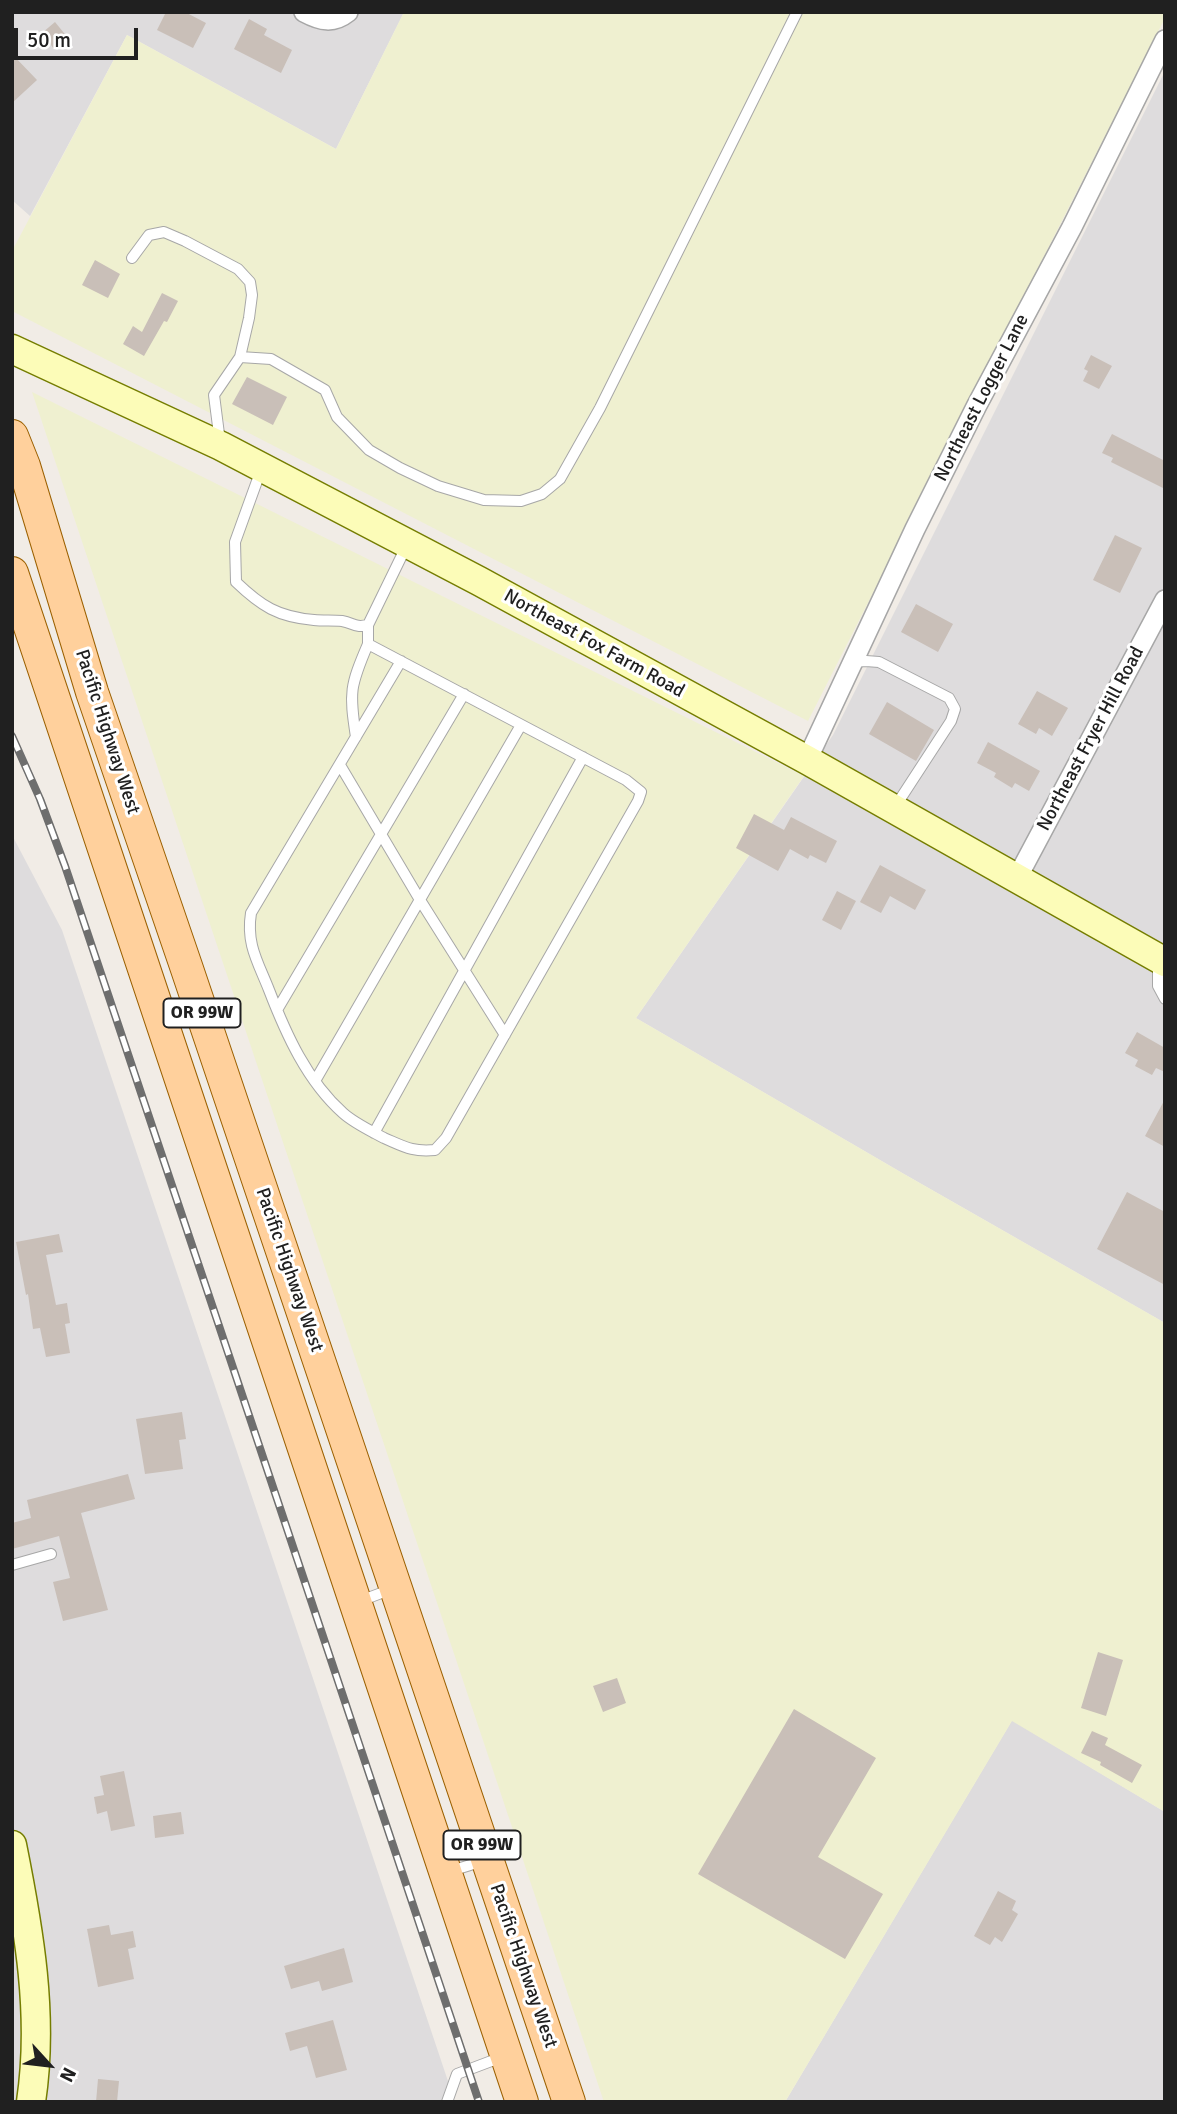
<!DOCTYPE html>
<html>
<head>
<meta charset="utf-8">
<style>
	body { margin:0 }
	#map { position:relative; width:1177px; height:2114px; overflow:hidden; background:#f1ece6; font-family:Signika,sans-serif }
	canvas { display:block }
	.frame { position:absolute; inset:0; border:14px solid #202020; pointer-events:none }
	.north { position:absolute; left:14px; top:2030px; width:70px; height:70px; -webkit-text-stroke:5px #fff; paint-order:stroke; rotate:117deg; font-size:19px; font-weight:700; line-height:28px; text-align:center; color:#202020 }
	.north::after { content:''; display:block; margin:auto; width:24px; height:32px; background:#202020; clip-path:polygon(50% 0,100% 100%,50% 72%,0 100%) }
	.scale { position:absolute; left:14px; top:28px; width:124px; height:32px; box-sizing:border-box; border:4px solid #202020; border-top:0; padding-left:9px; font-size:21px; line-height:24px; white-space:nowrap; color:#202020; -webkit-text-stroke:5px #fff; paint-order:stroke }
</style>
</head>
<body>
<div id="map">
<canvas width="1177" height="2114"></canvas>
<div class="frame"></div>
<div class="north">N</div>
<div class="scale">50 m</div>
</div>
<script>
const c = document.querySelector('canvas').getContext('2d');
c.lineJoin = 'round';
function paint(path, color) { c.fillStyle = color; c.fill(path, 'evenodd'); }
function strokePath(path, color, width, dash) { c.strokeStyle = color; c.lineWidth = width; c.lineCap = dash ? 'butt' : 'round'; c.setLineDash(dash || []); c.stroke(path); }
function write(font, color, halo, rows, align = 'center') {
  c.font = font + ' Signika,sans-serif'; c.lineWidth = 6; c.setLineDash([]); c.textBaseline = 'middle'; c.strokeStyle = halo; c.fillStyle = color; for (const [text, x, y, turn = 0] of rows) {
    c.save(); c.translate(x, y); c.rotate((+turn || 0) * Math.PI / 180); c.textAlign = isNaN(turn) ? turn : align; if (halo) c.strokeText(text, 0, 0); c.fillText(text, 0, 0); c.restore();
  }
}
const residential = new Path2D(`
	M12,12h392l-68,137 -209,-114 -97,181 -18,-16z
	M1165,71v1252l-261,-149 -268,-156 197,-283z
	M12,835l50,95 393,1172h-443z
	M1012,1720l153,92v290h-380z`);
const farmland = new Path2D(`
	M404,12h761v6l-357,703 -796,-410v-60l115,-216 209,114z
	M32,392l772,384 -168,242 268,156 261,149v489l-153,-91 -227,381h-181z`);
const building = new Path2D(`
	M166,12h19l21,11 -13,25 -36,-18z
	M249,19l18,10 -3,6 28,15 -11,23 -47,-24z
	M55,22l13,16 -14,11 -12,-16z
	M12,54l25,26 -25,23z
	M95,260l25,14 -12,24 -26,-13z
	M162,293l16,8 -11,21 -3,-1 -20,35 -21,-12 10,-18 9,6z
	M1091,355l21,11 -13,23 -16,-8 5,-10 -4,-2z
	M247,377l40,20 -14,28 -41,-21z
	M1112,434l53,27v28l-54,-27 2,-4 -11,-5z
	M1115,535l27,13 -22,45 -27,-13z
	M916,604l37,20 -15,28 -37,-20z
	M1037,691l31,17 -16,28 -13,-8 -3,6 -18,-10z
	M887,702l47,28 -18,31 -47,-27z
	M988,742l52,29 -11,20 -14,-8 -3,5 -18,-11 2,-4 -19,-10z
	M754,814l30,16 7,-13 46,24 -11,22 -16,-8 -2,4 -18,-10 -12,22 -42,-23z
	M880,865l46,25 -11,20 -25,-14 -9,17 -21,-11z
	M837,891l19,10 -15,29 -19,-10z
	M1137,1032l28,16v24l-9,-4 -4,7 -17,-9 3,-6 -13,-7z
	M1165,1099v48l-20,-11z
	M1127,1192l38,20v73l-68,-36z
	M59,1234l4,18 -17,3 10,50 11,-2 3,20 -5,1 5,29 -24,4 -6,-29 -7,1 -5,-35 -2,1 -10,-53z
	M182,1412l4,27 -7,1 4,29 -38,5 -9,-55z
	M128,1474l7,25 -54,14 27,97 -45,11 -10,-39 17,-4 -11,-42 -47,13v-26l19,-5 -4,-18z
	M1098,1652l25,8 -17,56 -25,-8z
	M617,1678l9,25 -23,9 -10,-26z
	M794,1709l82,49 -58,99 65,37 -38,65 -147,-85z
	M1092,1731l16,7 -3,7 37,20 -10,18 -32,-18 1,-3 -20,-9z
	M124,1771l11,55 -24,5 -4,-20 -10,3 -3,-17 10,-2 -4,-19z
	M181,1812l3,22 -29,4 -2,-22z
	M998,1891l18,10 -4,9 6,4 -16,28 -7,-5 -5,8 -16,-9z
	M109,1925l2,10 22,-4 3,16 -8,2 6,30 -36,8 -11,-58z
	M344,1948l9,34 -31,9 -3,-10 -28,8 -7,-23z
	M333,2020l14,50 -31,8 -9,-32 -17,5 -5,-18z
	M98,2079l21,2 -2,21h-21z`);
const lane = new Path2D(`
	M132,258l17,-23 15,-3 21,9 53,28 12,13 2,13 -3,23 -9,39
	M220,442l-6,-47 26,-38 31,2 54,31 12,27 32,33 31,18 38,18 46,14 37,1 21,-7 18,-15 40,-71 197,-396
	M261,470l-26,72 1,40c25,24 42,35 78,38 9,1 19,0 28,1 12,2 12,7 26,4l38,-78
	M368,625v19c86,45 172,90 258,136l15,12 -3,9 -192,337 -11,12c-23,2 -30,-3 -51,-12 -13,-7 -30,-15 -41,-25 -36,-32 -57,-79 -74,-123 -11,-28 -23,-46 -18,-77l150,-252
	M852,662l14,-1 13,1 70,36 6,11 -4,12 -56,86
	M356,737c-7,-45 -6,-51 12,-93
	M340,765l80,135 85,135
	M1158,962v24l7,13
	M277,1010l187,-316
	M315,1081l206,-356
	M374,1133l209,-376
	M12,1565l39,-11
	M360,1601l32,-12
	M451,1871l32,-10
	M447,2102l10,-28 45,-17`);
const street = new Path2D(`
	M304,12c17,9 29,12 44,0
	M807,760l108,-231 62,-124 95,-178 93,-187
	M1017,878l148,-278`);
const secondary = new Path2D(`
	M12,349l209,97 258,135 328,179 358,202
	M12,1845c17,85 32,171 19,257`);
const primary = new Path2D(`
	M12,436l12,30 68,226 95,277 382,1133
	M12,573l510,1529`);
const rail = new Path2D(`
	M12,736l28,63 25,67 414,1236`);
const shields = [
	[202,1013,77],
	[482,1845,77]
];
const shieldNames = [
	["OR 99W",202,1013],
	["OR 99W",482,1845]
];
const streetNames = [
	["Northeast Logger Lane",982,398,-63],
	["Northeast Fox Farm Road",594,644,29],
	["Pacific Highway West",107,732,72],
	["Northeast Fryer Hill Road",1091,739,-62],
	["Pacific Highway West",289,1270,71],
	["Pacific Highway West",523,1966,71]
];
paint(residential, '#dedcdd');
paint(farmland, '#eff0d0');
paint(building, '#c9bfb8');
strokePath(lane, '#a7a7a7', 12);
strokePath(street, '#a7a7a7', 22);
strokePath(secondary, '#757d01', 31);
strokePath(primary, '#9b6000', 34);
strokePath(lane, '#fff', 10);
strokePath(street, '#fff', 19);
strokePath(secondary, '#fcfcb8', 28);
strokePath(primary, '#ffd09c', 32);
strokePath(rail, '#6e6e6e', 8);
strokePath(rail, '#fff', 5, [16]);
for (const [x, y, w] of shields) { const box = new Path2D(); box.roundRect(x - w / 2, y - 14.5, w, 29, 5); c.fillStyle = '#fff'; c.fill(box); strokePath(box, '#202020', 2); }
write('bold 18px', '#202020', null, shieldNames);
write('19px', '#202020', '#fff', streetNames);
</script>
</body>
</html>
